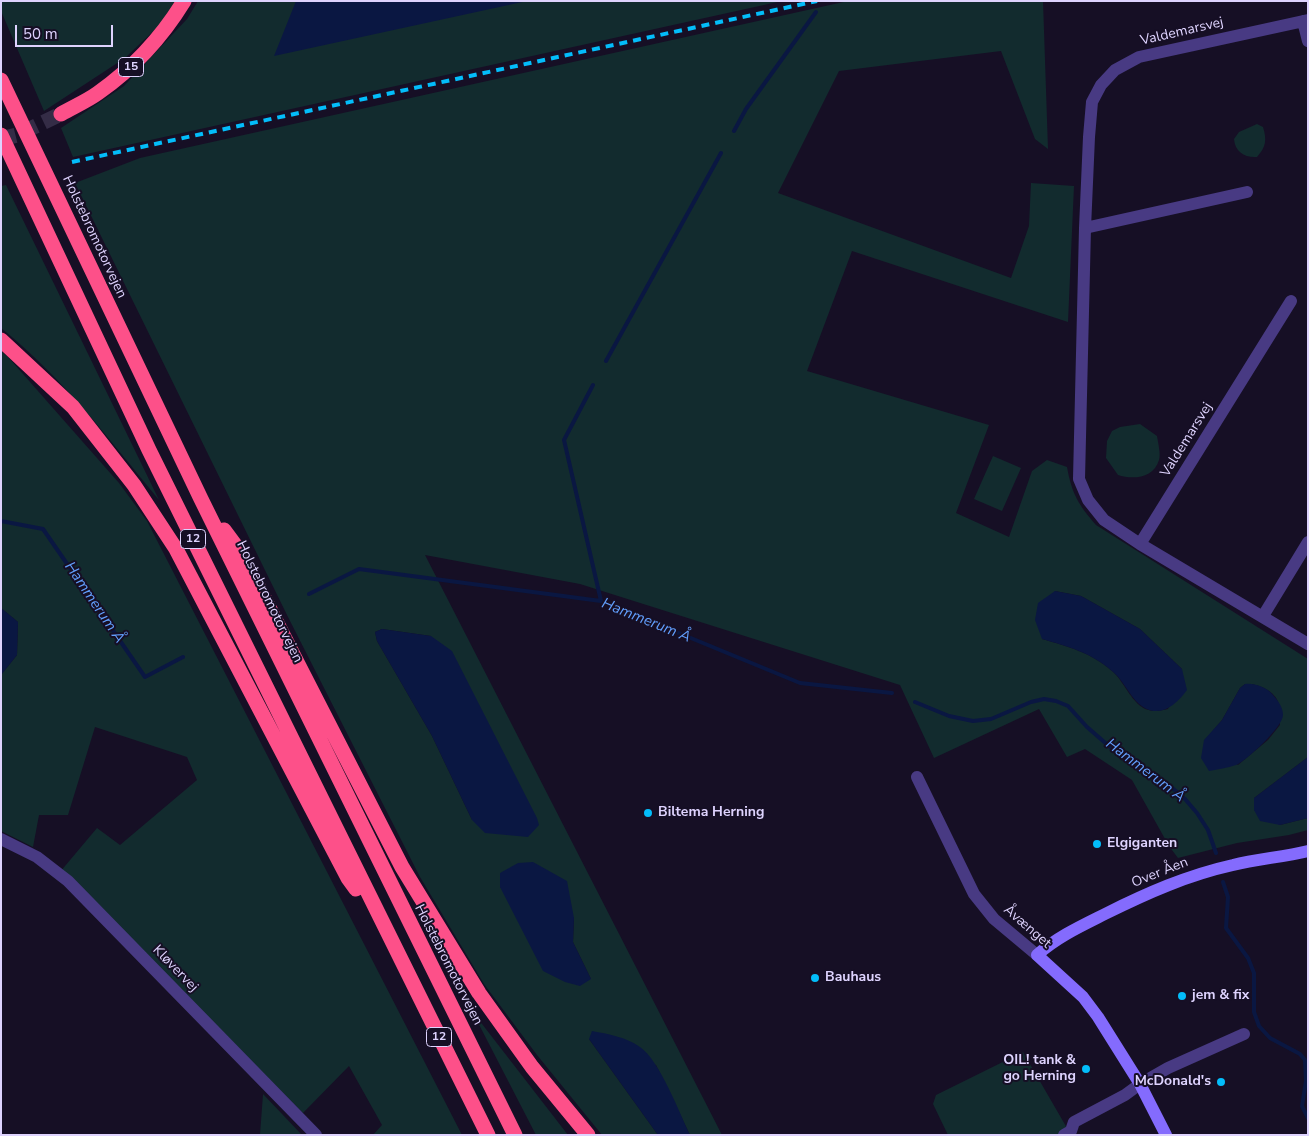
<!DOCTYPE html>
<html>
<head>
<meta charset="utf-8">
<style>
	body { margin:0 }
	#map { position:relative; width:1309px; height:1136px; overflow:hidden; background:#160f25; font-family:"Nunito Sans",sans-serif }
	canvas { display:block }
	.frame { position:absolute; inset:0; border:2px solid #ded3fe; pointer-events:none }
	.scale { position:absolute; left:15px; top:25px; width:98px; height:22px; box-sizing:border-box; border:2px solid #ded3fe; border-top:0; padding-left:6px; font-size:15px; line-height:18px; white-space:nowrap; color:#ded3fe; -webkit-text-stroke:4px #160f25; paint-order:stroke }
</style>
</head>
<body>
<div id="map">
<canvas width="1309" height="1136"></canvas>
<div class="frame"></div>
<div class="scale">50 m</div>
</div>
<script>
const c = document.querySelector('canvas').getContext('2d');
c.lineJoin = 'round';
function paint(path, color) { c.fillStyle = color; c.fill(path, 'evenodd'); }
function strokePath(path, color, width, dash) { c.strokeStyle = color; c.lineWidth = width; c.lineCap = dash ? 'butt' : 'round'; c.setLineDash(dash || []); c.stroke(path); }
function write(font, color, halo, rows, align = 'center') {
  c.font = font + ' "Nunito Sans",sans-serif'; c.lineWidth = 4; c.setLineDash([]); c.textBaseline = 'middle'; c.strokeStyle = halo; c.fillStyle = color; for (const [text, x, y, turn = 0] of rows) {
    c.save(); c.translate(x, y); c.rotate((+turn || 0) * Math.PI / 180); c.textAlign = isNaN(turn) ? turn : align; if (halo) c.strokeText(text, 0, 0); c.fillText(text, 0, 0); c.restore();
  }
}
const green = new Path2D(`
	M1,1h176l-13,20 -39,37 -81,53 -43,-100z
	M198,1h584l-709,156 -12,-29 63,-42 63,-67z
	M848,1h195l5,148 -13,-10 -34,-88 -162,20 -61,122 233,85 18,-52 2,-43 43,3 -6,136 -216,-71 -45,120 182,54 -33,88 53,24 23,-66 15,-11 20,7c5,27 11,37 29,58l212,134v98l-54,41v12l26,15 28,-7v12l-19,5 -52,8 -59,15 -9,-12 -37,-66 -47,-31 -18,8 -28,-48 -105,49 -34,-73 -320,-101 -155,-29 297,580h-32l-34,-70 -67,-26 69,96h-56l-65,-80 -53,-71 -64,-107 -132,-260 -213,-434 65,-25zM1055,591l26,5 59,33 42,40 -14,40c-8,2 -15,3 -23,0 -15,-8 -21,-28 -33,-38 -20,-18 -45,-25 -70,-32zM382,629l49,7 41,184 -40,-84 -55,-95 -2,-9zM1245,684c12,-1 30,6 34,20 2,6 1,14 1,21l-12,15 -30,25 -34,-24 18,-21 18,-32zM500,887l74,31 -1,24 18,37z
	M1257,124l6,3c4,13 3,20 -6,30 -12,1 -22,-5 -23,-18l5,-7z
	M6,185l153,315c-50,-61 -96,-122 -158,-172v-142z
	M1,351l7,6 111,126 28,38 315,614h-89l9,-10 -33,-59 -46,47 -206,-208 -37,-33 37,-44 23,17 77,-65 -10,-23 -92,-30 -27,88h-29l-6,32 -32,-16v-156l16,-20 1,-33 -17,-14z
	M1140,424l17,12c1,7 4,18 2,24 -5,18 -26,20 -41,15l-12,-17 1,-17 5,-10 8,-4z
	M993,456l28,12 -19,43 -28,-12z
	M472,1011l96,124h-32z
	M1023,1052l48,83h-123l-15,-31 3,-9z
	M263,1094l39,41h-42z`);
const water = new Path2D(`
	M296,1h231l-253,55z
	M1055,591l26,5 59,33 42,40 5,21c-13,18 -32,31 -51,11 -8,-9 -14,-22 -24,-30 -20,-18 -45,-25 -70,-32l-7,-19 3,-17z
	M1,608l17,14 -1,33 -16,20z
	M382,629l49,7 21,15 85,167 2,7 -11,12 -43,-4 -13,-13 -40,-84 -55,-95 -2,-9z
	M1245,684c10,-1 21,3 28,11 5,6 10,12 10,20 0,12 -37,46 -47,50 -9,3 -18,4 -27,6l-8,-13 3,-18 18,-20 18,-32z
	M1308,757v61l-28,7 -20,-4 -6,-11v-12z
	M533,862l34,19 7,37 -1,24 18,37 -11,7 -15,-4 -22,-11 -43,-84v-14l18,-10z
	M592,1031c16,3 34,6 48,16 20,14 39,65 50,88h-32l-69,-96z`);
const stream = new Path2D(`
	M734,131l12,-22 70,-97
	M606,361l115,-208
	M593,385l-29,55 37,161
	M1,521l42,8 102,148 38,-20
	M309,594l50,-25 242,32 199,82 92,10
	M915,702l34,14 24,5 18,-2 40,-17 13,-3 12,2 12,5 19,21 23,20 60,39 15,13 12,14 11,17 8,23
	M1223,882l5,15 -2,31 22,30 6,15v39l5,14 11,12 30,16 5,6 1,21 -4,25 6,12`);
const highwayTunnel = new Path2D(`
	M1,139l16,-4 44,-21`);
const street = new Path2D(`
	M1308,20l-169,37 -24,13 -14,15 -9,17 -3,35 -4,91 -6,251 9,21 16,20 36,24 168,100
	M1303,21l5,20
	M1085,228l162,-36
	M1140,544l151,-243
	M1263,616l45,-74
	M917,777l57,117 20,25 43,36
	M1,839l36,18 31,24 248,254
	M1064,1135l7,-4 3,-9 51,-27 15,-11 28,-16 76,-34`);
const secondary = new Path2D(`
	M1166,1135l-26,-51 -42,-67 -15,-20 -46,-42c20,-18 44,-29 68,-41 42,-21 83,-39 128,-49 24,-6 50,-8 75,-14`);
const highway = new Path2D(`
	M1,80l200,419 314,636
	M61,114c12,-7 26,-13 37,-21 34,-24 64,-56 86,-92
	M1,135l148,315 339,685
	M1,340l72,67 61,78 42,64 172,329 8,11
	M224,530l17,23 161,314 77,126 53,74 56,68`);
const rail = new Path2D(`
	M72,162l745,-161`);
const markers = [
	[648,813,5,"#03bdfa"],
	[1097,844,5,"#03bdfa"],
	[815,978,5,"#03bdfa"],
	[1182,996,5,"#03bdfa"],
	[1086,1069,5,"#03bdfa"],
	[1221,1082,5,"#03bdfa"]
];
const shields = [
	[131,67,25],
	[193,539,25],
	[439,1037,25]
];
const shieldNames = [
	["15",131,67],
	["12",193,539],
	["12",439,1037]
];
const streetNames = [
	["Valdemarsvej",1182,32,-13],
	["Holstebromotorvejen",94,237,65],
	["Valdemarsvej",1187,440,-58],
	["Holstebromotorvejen",269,602,64],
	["Over Åen",1160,873,-22],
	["Åvænget",1027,927,41],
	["Holstebromotorvejen",448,965,63],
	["Kløvervej",175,969,46]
];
const poiNames = [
	["Biltema Herning",658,813],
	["Elgiganten",1107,844],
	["Bauhaus",825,978],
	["jem & fix",1192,996],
	["OIL! tank &",1076,1061,"right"],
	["go Herning",1076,1077,"right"],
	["McDonald's",1211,1082,"right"]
];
const waterNames = [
	["Hammerum Å",94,603,56],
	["Hammerum Å",646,621,22],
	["Hammerum Å",1145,771,37]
];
paint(green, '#122b2e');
paint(water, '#0a1742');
strokePath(stream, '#0a1742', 4);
strokePath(highwayTunnel, '#342c46', 15, [15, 8]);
strokePath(street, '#483a83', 12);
strokePath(secondary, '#846bfd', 12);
strokePath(highway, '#fd5089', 15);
strokePath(rail, '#03bdfa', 4, [8, 6]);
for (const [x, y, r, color] of markers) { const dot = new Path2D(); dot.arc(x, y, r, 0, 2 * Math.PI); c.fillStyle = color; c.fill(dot); strokePath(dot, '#160f25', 2); }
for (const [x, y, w] of shields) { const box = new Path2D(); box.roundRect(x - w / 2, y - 9.5, w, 19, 4); c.fillStyle = '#160f25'; c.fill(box); strokePath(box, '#ded3fe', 1); }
write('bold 12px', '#ded3fe', null, shieldNames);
write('14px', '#ded3fe', '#160f25', streetNames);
write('bold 14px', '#ded3fe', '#160f25', poiNames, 'left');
write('italic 15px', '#629ffd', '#160f25', waterNames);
</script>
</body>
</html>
